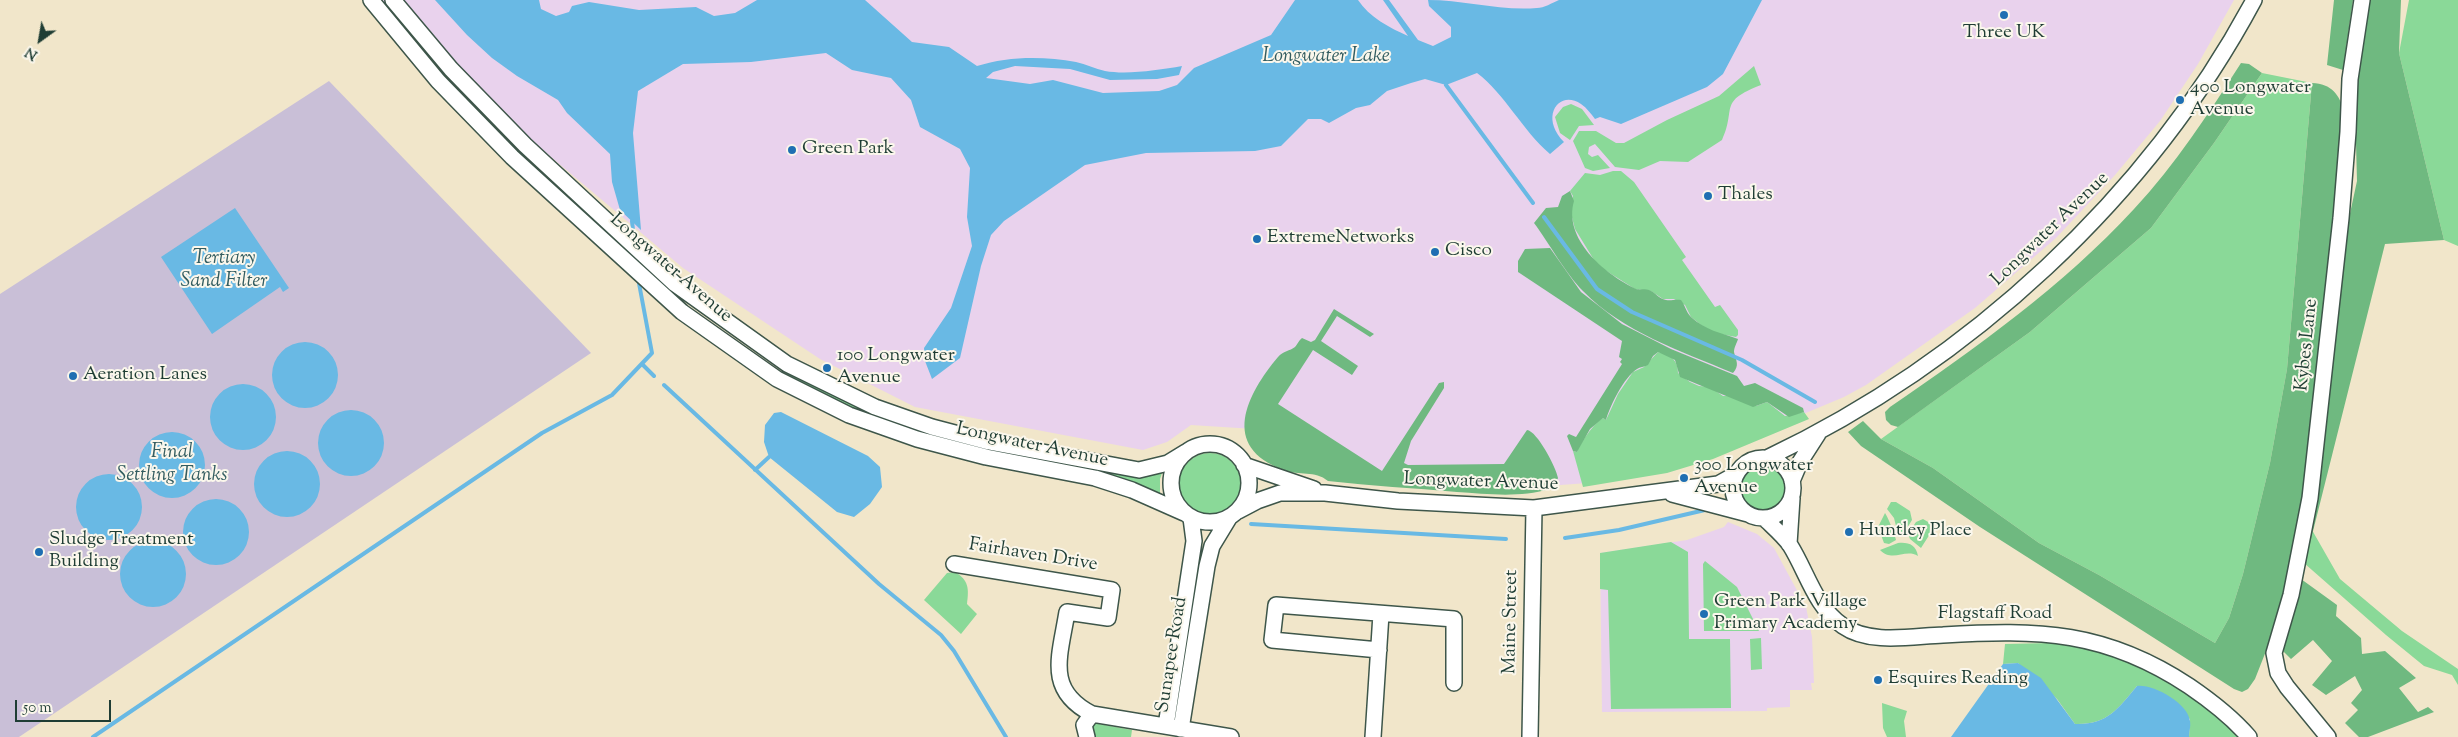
<!DOCTYPE html>
<html>
<head>
<meta charset="utf-8">
<style>
	body { margin:0 }
	#map { position:relative; width:2458px; height:737px; overflow:hidden; background:#f1e6ca; font-family:"Sorts Mill Goudy",serif }
	canvas { display:block }
	.north { position:absolute; left:15px; top:15px; width:50px; height:50px; -webkit-text-stroke:4px #fbf7ec; paint-order:stroke; rotate:212deg; font-size:14px; font-weight:700; line-height:20px; text-align:center; color:#1f3d34 }
	.north::after { content:''; display:block; margin:auto; width:18px; height:22px; background:#1f3d34; clip-path:polygon(50% 0,100% 100%,50% 72%,0 100%) }
	.scale { position:absolute; left:15px; top:700px; width:96px; height:22px; box-sizing:border-box; border:2px solid #1f3d34; border-top:0; padding-left:6px; font-size:15px; line-height:18px; white-space:nowrap; color:#1f3d34; -webkit-text-stroke:4px #fbf7ec; paint-order:stroke }
</style>
</head>
<body>
<div id="map">
<canvas width="2458" height="737"></canvas>
<div class="north">N</div>
<div class="scale">50 m</div>
</div>
<script>
const c = document.querySelector('canvas').getContext('2d');
c.lineJoin = 'round';
function paint(path, color) { c.fillStyle = color; c.fill(path, 'evenodd'); }
function strokePath(path, color, width, dash) { c.strokeStyle = color; c.lineWidth = width; c.lineCap = dash ? 'butt' : 'round'; c.setLineDash(dash || []); c.stroke(path); }
function write(font, color, halo, rows, align = 'center') {
  c.font = font + ' "Sorts Mill Goudy",serif'; c.lineWidth = 4; c.setLineDash([]); c.textBaseline = 'middle'; c.strokeStyle = halo; c.fillStyle = color; for (const [text, x, y, turn = 0] of rows) {
    c.save(); c.translate(x, y); c.rotate((+turn || 0) * Math.PI / 180); c.textAlign = isNaN(turn) ? turn : align; if (halo) c.strokeText(text, 0, 0); c.fillText(text, 0, 0); c.restore();
  }
}
const built = new Path2D(`
	M364,0h1870l-36,64 -38,57 -45,54 -59,63 -81,70 -109,77 -22,12 -134,56 -122,30 -69,5 -228,-27 -37,-32 -63,-4 -24,17 -24,8 -228,-43 -95,-48 -137,-91z
	M1728,522l29,12 17,14 32,59 6,30 2,46h-3l1,7h-22v17l-23,1v3l-165,1 -2,-159 87,-13 37,-13z`);
const industrial = new Path2D(`
	M329,81l262,272 -572,384h-19v-443z`);
const green = new Path2D(`
	M2409,0h49v246l-14,-6 -45,-187z
	M1754,66l7,19c-44,17 -24,23 -39,55l-34,22 -28,-1 -21,9 -24,-3 -20,-23 -6,3 -1,7 4,3 6,-2 12,13 -17,3 -8,-3 -12,-27 6,-10h17l20,12h8l43,-23 52,-24z
	M2262,73l50,10 -25,286 -17,94 -27,111 -14,44 -14,25 -116,-68 -60,-32 -106,-75 -52,-29 149,-107 121,-104 63,-85z
	M1571,104l11,5 12,16 -15,1 -9,14 -10,-7 -5,-16 8,-10z
	M1613,171h8l13,11 52,75 -4,3 33,47 5,-2 18,25v5l-2,2 -21,-4 -14,-8 -10,-8 -6,-12 -11,-6h-11l-12,-8 -16,-2 -35,-22 -6,-7 -19,-31 -5,-19 3,-14 -3,-5 15,-18 15,2z
	M1658,352c13,3 20,8 20,21l12,9 9,4 11,1 13,9h8l25,10 11,-4 18,14 19,-4 5,7 -96,40 -46,14 -84,14 -10,-36 4,1c3,-9 18,-30 26,-34l3,2 12,-26 15,-22 11,-5z
	M788,372l68,34 271,70 25,-1 11,-5 -3,9v16l-182,-43 -93,-27 -101,-46z
	M1179 484a31 31 0 1 1 62 0a31 31 0 1 1-62 0Z
	M1738 489a24 24 0 1 1 48 0a24 24 0 1 1-48 0Z
	M1891,502h5l14,9 2,9 -8,13 -6,1 -4,-16 -7,-9z
	M1885,513c3,4 11,24 11,27l-7,4 -5,-1 -6,-16z
	M1923,519l12,7 -14,22 -11,-9 -2,-5 8,-12z
	M2312,530l28,49 62,52 56,38v16l-6,-10 -28,-9 -38,-31 -82,-72z
	M1671,542l17,10 1,87h41l1,69 -120,1 -3,-119 -8,-1v-36z
	M1898,543c11,-1 18,2 20,13 -13,-8 -25,7 -38,-6z
	M1705,561l32,26 22,44h-55l-1,-67z
	M955,572c14,8 14,17 12,32l10,10 -16,20 -37,-34 23,-27z
	M1761,638l1,31 -11,1 -1,-31z
	M2050,643c61,7 98,23 148,59 15,10 30,20 41,35h-50l1,-18 -53,-33c-19,23 -30,39 -62,38l-18,-25 -39,-36 -15,1 2,-20z
	M1882,703l25,8 -3,10 2,16h-19l-4,-9z
	M1088,722l44,8 -1,7h-42z`);
const forest = new Path2D(`
	M2334,0h19l-10,70 -16,-5z
	M2368,0h33l-2,53 45,187 -59,4 -84,335 36,26 -1,11 25,22 1,16 23,-3 31,27 -17,10 19,24 10,-5 6,5 -66,25h-9l-14,-14 13,-13 -7,-7 11,-13 -7,-14 -29,19 -14,-10 20,-24 -19,-21 -22,19 -12,-12 9,-52 -33,84 -7,10 -6,3 -8,-3 -254,-162 -119,-81 -13,-14 15,-11 18,18 52,29 106,75 60,32 116,68 14,-25 14,-44 27,-111 17,-94 25,-286c20,1 27,11 33,30l1,119 11,-51 -2,-75z
	M2241,63l8,1 13,9 -48,70 -63,85 -121,104 -132,95 -7,-2 -5,-5 -1,-8 5,-5c86,-59 173,-121 244,-198 41,-44 75,-96 107,-146z
	M1570,191l4,10c-11,38 30,72 60,87 5,3 10,0 15,2 6,2 10,9 17,10 5,1 9,-1 15,0 4,5 5,12 10,17 14,13 30,16 47,22 -1,4 -4,8 -4,13 2,9 6,13 -1,21 -52,-22 -110,-41 -150,-82 -17,-17 -34,-48 -49,-68l12,-15 12,-1 4,-11z
	M1550,248l31,44 41,32 49,25 66,27 7,10 11,-3 48,25 1,4 -15,5 -22,-15 -14,5 -73,-30 -5,-17 -17,-8 -5,4 -5,9c-4,2 -8,2 -11,4 -13,8 -27,37 -31,51l-3,-2 -13,11 -13,23 -4,-1 -6,-15 2,-2 7,3 46,-73 -2,-2 2,-3 -3,-2 3,-16 -104,-69v-11l7,-12z
	M1334,309l40,25 -4,3 -33,-21 -16,25 37,25 -6,9 -39,-25 -35,54 104,67 57,-88 5,-1v6l-33,53 -7,22 4,2 96,-1 23,-34c10,1 29,37 31,48 -2,5 -4,10 -9,11 -29,9 -62,5 -92,3 -43,-4 -86,-6 -129,-11 -13,-11 -29,-5 -44,-11 -65,-23 -37,-76 -6,-113 5,-6 12,-6 17,-10 2,-2 4,-7 7,-9l9,4 4,-2z`);
const water = new Path2D(`
	M435,0h104l2,9 15,7 13,-4 3,-6 17,-4 50,8 57,-3 18,9 21,-3 22,-13h108l47,42 37,5 28,19c31,-10 67,-10 99,-4 10,2 19,7 29,9 22,4 54,-1 77,-5l-3,9 -22,4 -47,1 -40,-11 -55,-3 -22,6 -7,6 44,6 23,-4 50,13 56,-2 18,-6 17,-17 77,-33 24,-35h63c11,17 32,28 50,36l-25,-36h6l29,40 15,6 18,-9v-10l-22,-21 -1,-6c36,0 72,11 109,8 7,0 15,-5 22,-8h203l-39,74 -16,13 -86,37 -21,-7 -5,2c-4,-5 -8,-11 -14,-15 -22,-15 -42,13 -17,38l-14,12c-28,-24 -45,-60 -73,-81l-31,12 -21,-6 -14,4 -24,8 -17,14 -14,3 -27,15 -8,-4h-13l-27,27 -26,5 -109,2 -61,12 -81,56 -13,14 -10,31 -21,92 -28,21 -7,-18 -1,-13 27,-40 21,-62 -5,-29 3,-49 -10,-19 -40,-22 -9,-27 -20,-22 -39,-8 -26,-17 -75,9 -68,2 -45,27 -5,42 8,97 -21,-20 -8,-28 -2,-28 -43,-41 -9,-13 -41,-24 -25,-18 -25,-23z
	M235,208l54,80 -6,4 -3,-5 -68,47 -51,-77z
	M272 375a33 33 0 1 1 66 0a33 33 0 1 1-66 0Z
	M210 417a33 33 0 1 1 66 0a33 33 0 1 1-66 0Z
	M318 443a33 33 0 1 1 66 0a33 33 0 1 1-66 0Z
	M781,412l87,44 12,11 2,20 -12,17 -16,13 -17,-5 -68,-55 -5,-15 1,-17 9,-12z
	M139 465a33 33 0 1 1 66 0a33 33 0 1 1-66 0Z
	M254 484a33 33 0 1 1 66 0a33 33 0 1 1-66 0Z
	M76 507a33 33 0 1 1 66 0a33 33 0 1 1-66 0Z
	M183 532a33 33 0 1 1 66 0a33 33 0 1 1-66 0Z
	M120 574a33 33 0 1 1 66 0a33 33 0 1 1-66 0Z
	M2018,663l23,15 34,46c32,1 43,-15 62,-38 16,-2 51,17 53,35 1,5 -1,11 -1,16h-238l52,-73z`);
const stream = new Path2D(`
	M1446,85l87,118
	M1544,217l53,72 35,23 110,48 73,42
	M632,221l2,18
	M642,364l12,12
	M664,385l215,199 62,51 13,16 52,86
	M755,470l14,-13
	M1251,524l255,15
	M1565,538l54,-8 86,-20
	M93,737l449,-304 70,-38 40,-42 -14,-75`);
const minor = new Path2D(`
	M371,0l67,81 74,76 170,155 95,67 72,36 68,24 69,18 109,21 37,12 52,23
	M393,0l58,69 74,76 150,139 112,80 88,43 57,20 57,15 150,28 29,-7 18,-11
	M1171 483a39 39 0 1 1 78 0a39 39 0 1 1-78 0Z
	M1733 488a30 30 0 1 1 60 0a30 30 0 1 1-60 0Z
	M1767,458c202,-96 381,-260 487,-458
	M1244,465l70,24
	M1792,481l8,-19 18,-28
	M1672,494l76,20
	M1238,511l19,-10 23,-8h45l73,8 136,7 184,-24 18,-10
	M1764,518c8,8 19,17 26,27 17,27 25,62 53,81 27,19 70,10 100,9 96,-6 163,-4 246,51 22,15 42,30 60,51
	M1789,544l3,-46
	M954,564l158,26 -4,28 -41,-6c-7,44 -22,78 25,102l139,23
	M1379,650l-107,-10 4,-35 178,14v64
	M1166,726l28,-185 -3,-23
	M1181,729l26,-163 5,-20 17,-28
	M1087,737l-3,-12 8,-11
	M1373,737l8,-123
	M1530,737l4,-229
	M2328,737l-41,-50 -9,-14 -4,-20 17,-58 19,-97 31,-280 7,-86 2,-53 12,-79`);
const markers = [
	[2004,15,5,"#1f6fb2"],
	[2180,100,5,"#1f6fb2"],
	[792,150,5,"#1f6fb2"],
	[1708,196,5,"#1f6fb2"],
	[1257,239,5,"#1f6fb2"],
	[1435,252,5,"#1f6fb2"],
	[827,368,5,"#1f6fb2"],
	[73,376,5,"#1f6fb2"],
	[1684,478,5,"#1f6fb2"],
	[1849,532,5,"#1f6fb2"],
	[39,552,5,"#1f6fb2"],
	[1704,614,5,"#1f6fb2"],
	[1878,680,5,"#1f6fb2"]
];
const poiNames = [
	["Three UK",2004,34,"center"],
	["400 Longwater",2190,89],
	["Avenue",2190,111],
	["Green Park",802,150],
	["Thales",1718,196],
	["ExtremeNetworks",1267,239],
	["Cisco",1445,252],
	["100 Longwater",837,357],
	["Avenue",837,379],
	["Aeration Lanes",83,376],
	["300 Longwater",1694,467],
	["Avenue",1694,489],
	["Huntley Place",1859,532],
	["Sludge Treatment",49,541],
	["Building",49,563],
	["Green Park Village",1714,603],
	["Primary Academy",1714,625],
	["Esquires Reading",1888,680]
];
const streetNames = [
	["Longwater Avenue",2051,230,-44],
	["Longwater Avenue",670,269,41],
	["Kybes Lane",2308,345,-84],
	["Longwater Avenue",1032,446,12],
	["Longwater Avenue",1481,483,2],
	["Fairhaven Drive",1033,556,9],
	["Flagstaff Road",1995,615],
	["Maine Street",1512,622,-89],
	["Sunapee Road",1173,655,-81]
];
const waterNames = [
	["Longwater Lake",1326,58],
	["Tertiary",224,260],
	["Sand Filter",224,283],
	["Final",172,454],
	["Settling Tanks",172,477]
];
paint(built, '#e9d2ed');
paint(industrial, '#c9bfd7');
paint(green, '#8ad998');
paint(forest, '#6fb980');
paint(water, '#69b9e4');
strokePath(stream, '#69b9e4', 4);
strokePath(minor, '#3e564a', 18);
strokePath(minor, '#fff', 15);
for (const [x, y, r, color] of markers) { const dot = new Path2D(); dot.arc(x, y, r, 0, 2 * Math.PI); c.fillStyle = color; c.fill(dot); strokePath(dot, '#fbf7ec', 2); }
write('19px', '#1f3d34', '#fbf7ec', poiNames, 'left');
write('19px', '#1f3d34', '#fbf7ec', streetNames);
write('italic 20px', '#325c60', '#fbf7ec', waterNames);
</script>
</body>
</html>
